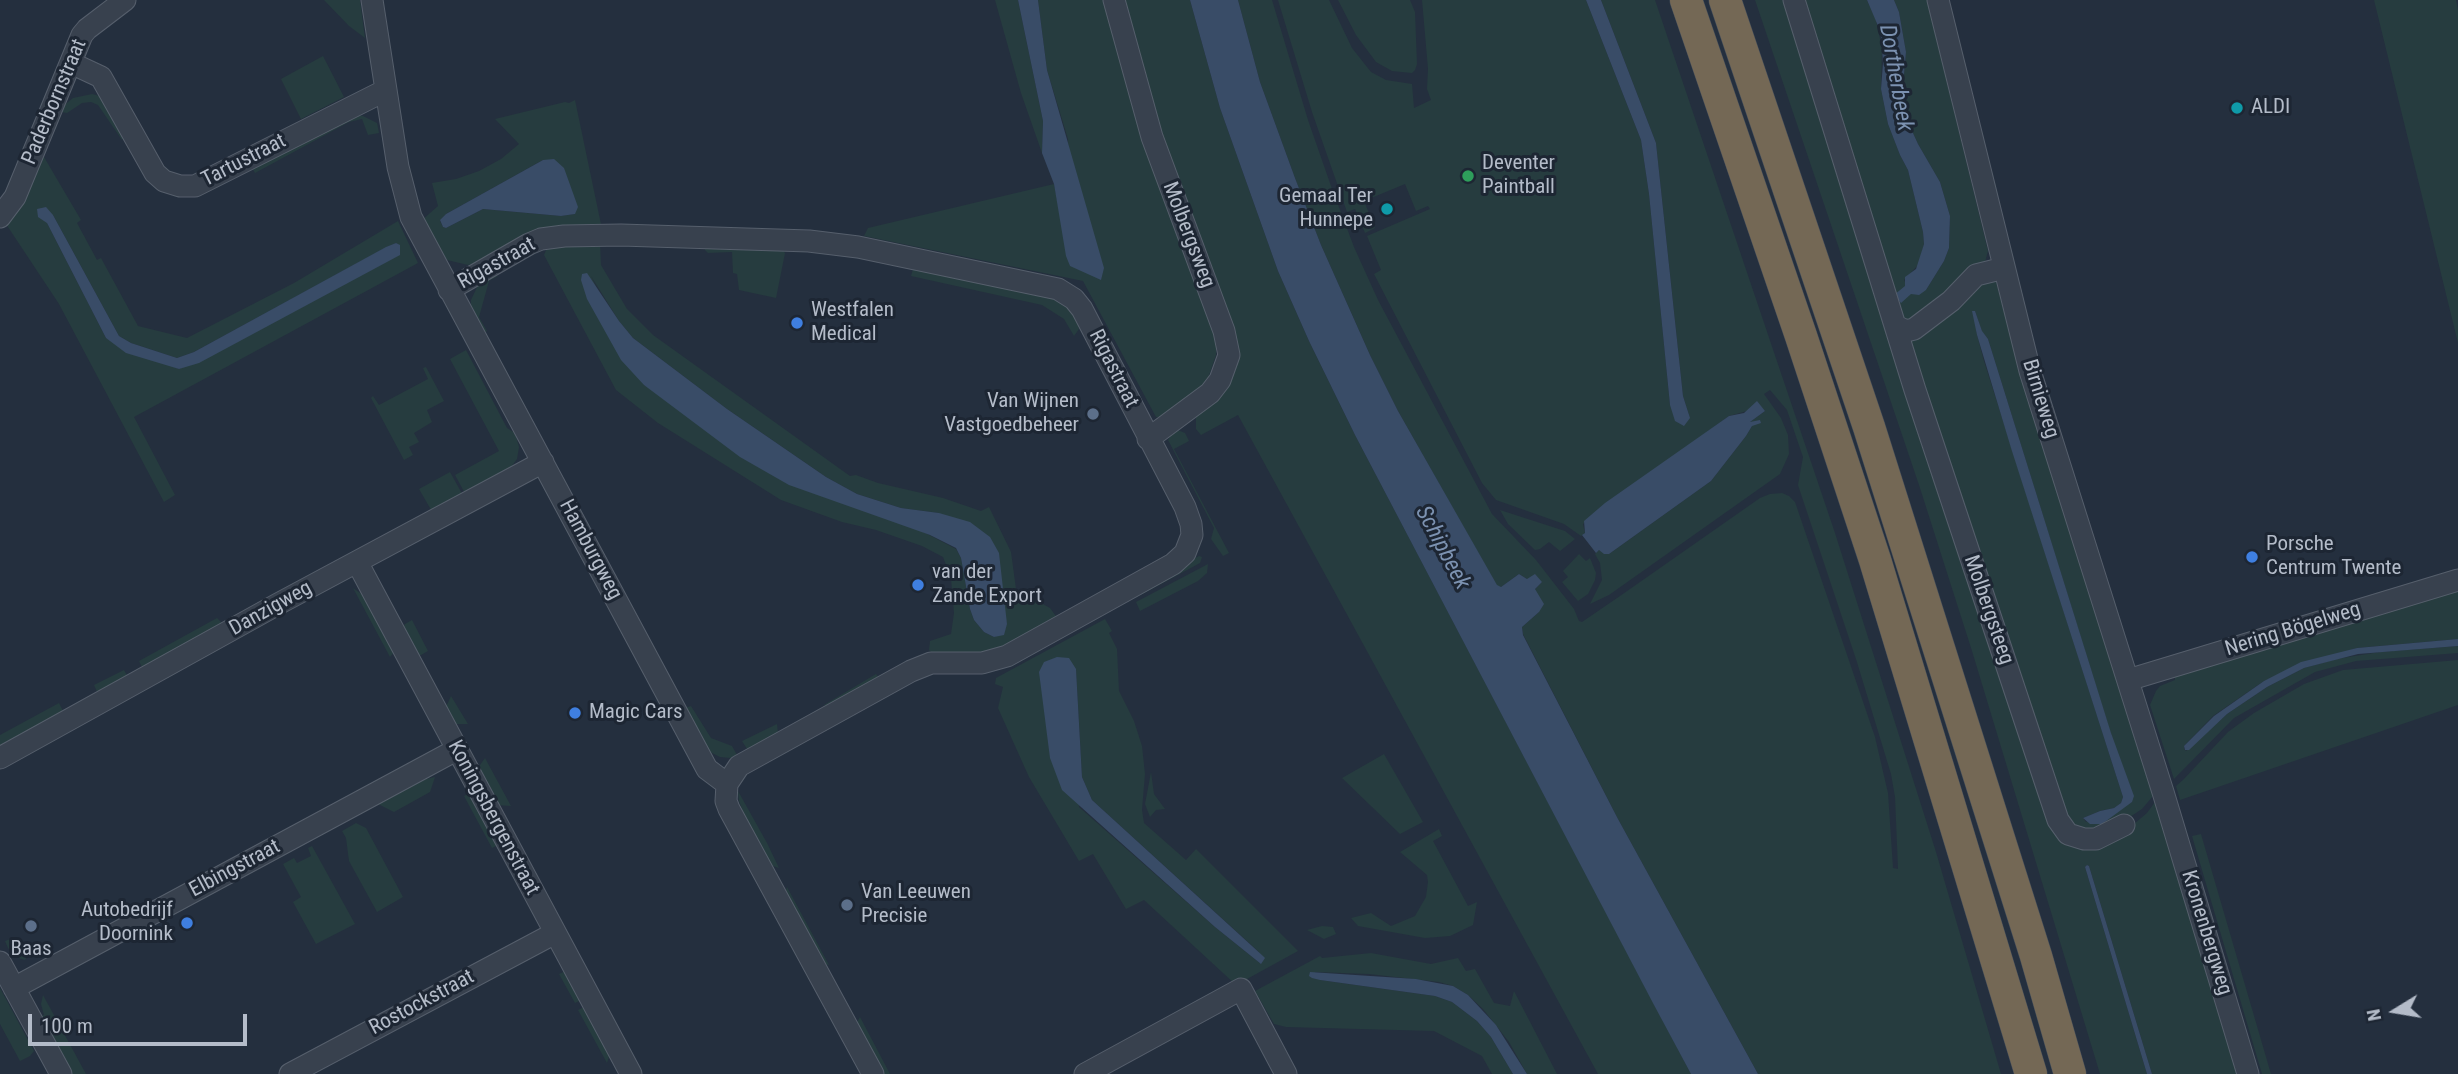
<!DOCTYPE html>
<meta charset="utf-8">
<style>
body{margin:0}
#map{position:relative;width:2458px;height:1074px;overflow:hidden;background:#242f3e;font-family:"Roboto Condensed",sans-serif}
canvas{display:block}
.north{position:absolute;left:2360px;top:976px;width:70px;height:70px;-webkit-text-stroke:5px #1d2633;paint-order:stroke;rotate:259deg;font-size:19px;font-weight:700;line-height:28px;text-align:center;color:#b4bcc9}
.north::after{content:'';display:block;margin:auto;width:24px;height:32px;background:#b4bcc9;clip-path:polygon(50% 0,100% 100%,50% 72%,0 100%)}
.scale{position:absolute;left:28px;top:1014px;width:219px;height:32px;box-sizing:border-box;border:4px solid #b4bcc9;border-top:0;padding-left:9px;font-size:21px;line-height:24px;white-space:nowrap;color:#b4bcc9;-webkit-text-stroke:5px #1d2633;paint-order:stroke}
</style>
<div id="map">
<canvas width="2458" height="1074"></canvas>
<div class="north">N</div>
<div class="scale">100 m</div>
</div>
<script>
const ctx = document.querySelector('canvas').getContext('2d');
ctx.lineJoin = 'round';
function paint(path, color) { ctx.fillStyle = color; ctx.fill(path, 'evenodd'); }
const shape = rows => new Path2D(rows.map(r => 'M' + r).join(''));
function strokePath(path, color, width, dash) { ctx.strokeStyle = color; ctx.lineWidth = width; ctx.lineCap = dash ? 'butt' : 'round'; ctx.setLineDash(dash || []); ctx.stroke(path); }
function drawText(font, color, halo, rows, align = 'center') {
  ctx.font = font + ' "Roboto Condensed",sans-serif'; ctx.lineWidth = 6; ctx.setLineDash([]); ctx.textBaseline = 'middle'; ctx.strokeStyle = halo; ctx.fillStyle = color; for (const [text, x, y, turn = 0] of rows) {
    ctx.save(); ctx.translate(x, y); ctx.rotate((+turn || 0) * Math.PI / 180); ctx.textAlign = isNaN(turn) ? turn : align; if (halo) ctx.strokeText(text, 0, 0); ctx.fillText(text, 0, 0); ctx.restore();
  }
}
const green = shape([
 [324,0,360,0,365,38,349,26],
 [995,0,1018,0,1043,121,1042,153,1021,93],
 [1038,0,1106,0,1217,338,1216,355,1206,384,1167,418,1156,417,1083,281,864,236,868,228,1054,184,1070,266,1068,139,1047,70],
 [1119,0,1190,0,1220,108,1278,271,1309,341,1355,435,1691,1074,1598,1074,1238,415,1201,435,1196,429,1196,413,1225,385,1204,266],
 [1238,0,1272,0,1308,120,1331,186,1354,247,1378,300,1492,514,1536,560,1574,609,1579,621,1582,622,1620,596,1760,498,1770,494,1782,493,1789,496,1795,502,1875,737,1888,793,1893,868,1898,869,1895,797,1891,774,1856,659,1798,485,1803,457,1787,410,1770,390,1764,394,1781,418,1788,435,1789,454,1780,474,1609,595,1590,604,1602,580,1600,563,1595,554,1599,550,1609,554,1711,481,1746,436,1752,426,1750,422,1765,411,1761,407,1729,416,1583,524,1585,533,1581,536,1564,524,1496,500,1482,483,1374,274,1381,270,1367,236,1430,209,1428,206,1416,211,1405,184,1364,201,1375,228,1365,233,1355,209,1347,212,1312,112,1278,0,1329,0,1352,48,1371,72,1386,80,1412,84,1414,108,1431,100,1427,89,1428,69,1422,0,1586,0,1641,140,1649,194,1670,405,1689,415,1683,396,1656,143,1601,0,1655,0,1835,533,1936,852,2001,1074,1758,1074,1618,819,1523,634,1522,627,1539,612,1535,589,1542,582,1527,579,1519,574,1501,587,1497,586,1398,411,1370,355,1321,245,1295,178,1260,82],
 [1338,0,1410,0,1415,12,1417,64,1415,70,1412,73,1392,71,1376,62,1356,35],
 [1755,0,1787,0,2064,837,2134,824,2147,813,2155,802,2237,1074,2152,1074,2089,866,2087,865,2085,867,2147,1074,2100,1074,1972,651,1919,485],
 [1800,0,1867,0,1876,20,1882,48,1881,89,1888,124,1900,155,1908,170,1923,232,1924,244,1919,264,1904,280,1911,294,1926,290,1944,261,1949,248,1950,216,1940,182,1918,144,1908,122,1903,86,1906,52,1899,12,1894,0,1927,0,1988,251,1985,262,1921,319,1902,322],
 [2374,0,2456,0,2458,10,2458,343],
 [323,56,344,97,301,119,281,79],
 [92,94,100,96,126,133,122,140,98,105,91,102,82,103,67,113,62,112,62,107,73,98],
 [575,100,602,229,468,265,447,260,421,221,438,206,432,183,456,179,479,171,501,159,519,144,495,119,565,102,569,103],
 [543,160,575,214,561,216,483,209,446,228,443,227,440,221,446,214],
 [350,114,363,116,377,123,379,133,368,135,362,119,349,122,255,173,251,166],
 [44,157,81,220,77,223,97,260,101,258,138,326,187,338,294,283,398,221,418,263,134,417,175,495,164,502,59,304,6,224,18,210,39,158],
 [53,215,119,336,131,343,177,358,194,352,387,247,396,243,400,246,179,369,106,338,47,223],
 [600,243,601,265,627,309,653,335,850,476,856,475,878,483,943,498,981,511,989,507,1011,552,1016,589,1050,608,1058,619,1014,643,988,653,935,656,929,650,930,641,951,634,954,613,951,578,943,557,922,546,876,530,842,522,781,500,658,423,616,390,544,255,547,248],
 [591,276,619,321,633,338,727,409,826,477,857,494,901,508,939,513,1007,623,1004,632,994,637,984,632,974,620,970,609,961,558,956,549,644,385],
 [705,246,782,249,785,253,776,298,739,290,737,274,733,273,732,252,708,253,705,250],
 [913,269,1056,296,1066,302,1077,318,1079,329,1074,336,1064,319,1042,305,911,276],
 [492,275,498,276,489,281,479,317,487,331,484,333,471,314,471,300,479,283],
 [1990,279,1996,281,2017,362,2153,796,2142,809,2110,830,2069,830,1908,336],
 [1975,311,1982,332,1988,339,2132,802,2086,822,2083,818,2100,811,2114,808,2121,803,2123,797,1984,361,1977,335],
 [466,350,507,428,515,433,519,447,517,459,508,471,467,497,455,475,499,451,450,359],
 [426,367,444,401,427,410,432,422,414,433,419,442,409,447,413,455,404,460,371,398,373,396,379,405,428,379,423,368],
 [1175,429,1185,433,1189,441,1174,449,1229,553,1223,556,1211,539,1214,528,1168,440],
 [450,472,465,499,434,515,419,489],
 [1500,510,1565,531,1575,539,1560,551,1549,542,1540,549,1535,550,1508,524],
 [1579,554,1586,561,1590,558,1596,573,1595,580,1588,594,1578,601,1562,582,1568,577,1563,571],
 [1199,556,1202,557,1200,563,1135,598,1137,592],
 [1208,564,1207,573,1198,581,1140,611,1136,602],
 [353,588,367,598,396,650,390,657],
 [2458,589,2458,639,2357,648,2264,681,2213,716,2184,746,2184,749,2186,751,2227,714,2267,687,2304,668,2336,659,2380,652,2458,646,2458,653,2356,661,2315,672,2234,718,2174,779,2150,705,2156,691,2160,686,2175,680,2175,676],
 [217,618,221,622,219,631,144,671,139,661],
 [1105,619,1112,631,1109,633,1117,649,1119,691,1134,721,1142,746,1145,774,1142,810,1144,823,1186,860,1196,849,1298,951,1236,985,1144,900,1126,909,1093,854,1079,861,1029,777,998,708,1003,687,995,684,996,678],
 [1076,669,1082,777,1092,800,1259,952,1261,964,1215,927,1079,807],
 [412,620,428,651,421,655,416,655,402,630,405,624],
 [2458,660,2458,705,2180,800,2176,786,2183,780,2228,732,2254,713,2304,684,2343,670],
 [124,670,129,679,99,696,94,685],
 [876,674,879,678,826,706,824,705],
 [451,696,468,724,454,724,445,709],
 [59,703,63,711,60,717,0,749,0,735],
 [691,706,711,738,732,746,737,755,731,758,720,757,710,752,685,708],
 [777,724,778,734,751,750,747,749,742,741],
 [1384,754,1423,822,1400,834,1342,778],
 [485,758,511,806,497,805,478,772,480,765],
 [1151,772,1154,794,1165,809,1156,810,1150,817,1145,804],
 [435,777,430,792,394,812,378,804,426,779],
 [738,791,767,843,779,868,767,864,741,816,744,814,739,801],
 [472,792,500,844,492,848,464,796],
 [356,823,366,828,403,897,377,912,349,861,346,838,342,831],
 [1439,829,1442,836,1433,841,1468,906,1477,902,1473,925,1450,936,1425,938,1358,926,1351,918,1371,913,1391,926,1415,916,1426,897,1428,882,1427,875,1400,852],
 [2201,834,2271,1074,2262,1074,2192,836],
 [312,846,355,924,316,944,293,902,301,897,283,864,294,858,297,863,311,856,308,848],
 [787,887,829,965,819,962,817,949,806,929,802,930,784,897],
 [1322,926,1333,927,1336,934,1324,939,1307,930],
 [13,938,22,951,29,953,25,960,18,958,8,948,5,941],
 [1371,953,1431,964,1458,958,1466,971,1475,969,1494,1003,1510,1006,1514,991,1557,1074,1527,1074,1509,1042,1483,1009,1468,995,1453,986,1439,982,1369,974,1315,972,1320,980,1435,996,1452,1002,1477,1021,1491,1037,1513,1074,1492,1074,1482,1056,1434,1031,1286,1027,1274,1024,1255,991,1320,956,1322,958],
 [568,970,583,999,575,1003,559,974],
 [0,988,34,1051,30,1056,20,1061,0,1024],
 [43,995,86,1074,71,1074,40,1016,44,1015,41,1004],
 [588,1005,611,1050,607,1063,578,1010],
 [860,1017,890,1074,880,1074,854,1027]
]);
const water = shape([
 [1018,0,1038,0,1047,70,1104,268,1101,280,1070,266,1066,256,1054,184,1042,153,1043,121],
 [1190,0,1238,0,1260,82,1295,178,1321,245,1370,355,1398,411,1497,585,1501,587,1519,574,1527,579,1535,574,1542,582,1535,589,1544,604,1539,612,1522,627,1523,635,1618,819,1758,1074,1691,1074,1654,1005,1355,435,1309,341,1278,271,1220,108],
 [1586,0,1601,0,1656,143,1683,396,1690,418,1684,426,1675,421,1670,405,1649,194,1641,140],
 [1867,0,1894,0,1899,12,1906,52,1903,86,1908,122,1918,144,1940,182,1950,216,1949,248,1944,261,1926,290,1919,295,1911,294,1901,303,1894,295,1905,286,1905,277,1916,269,1924,244,1923,232,1908,170,1900,155,1888,124,1881,89,1883,63,1881,33],
 [554,159,564,168,578,207,575,214,561,216,483,209,446,228,443,227,440,220,446,214,543,160],
 [46,207,53,215,119,336,131,343,177,358,194,352,386,247,396,243,400,245,400,255,199,363,179,369,126,353,106,338,47,223,38,217,37,209],
 [587,273,619,321,633,338,727,409,826,477,857,494,901,508,939,513,970,522,990,537,999,553,1007,624,1004,635,994,637,984,632,974,620,970,609,961,558,956,548,930,535,789,485,740,457,644,385,621,360,587,299,581,280,582,274],
 [1972,311,1975,311,1982,331,1988,339,2111,733,2134,796,2132,802,2102,824,2090,824,2083,818,2100,811,2114,808,2121,803,2123,797,2011,448,1977,335],
 [1757,401,1765,411,1750,422,1760,420,1761,423,1752,426,1746,436,1711,481,1609,554,1604,554,1599,550,1596,553,1582,535,1585,533,1584,521,1605,503,1729,416,1744,413],
 [2458,639,2458,646,2358,654,2304,668,2267,687,2227,714,2189,750,2185,750,2184,746,2214,716,2264,681,2301,662,2357,648],
 [1057,657,1069,658,1076,669,1082,777,1092,800,1263,956,1265,958,1261,964,1215,927,1062,790,1050,758,1039,672,1044,662],
 [2087,865,2089,866,2152,1074,2147,1074,2085,867],
 [1310,972,1416,979,1453,986,1468,995,1496,1025,1527,1074,1513,1074,1491,1037,1477,1021,1452,1002,1435,996,1320,980,1312,978,1309,976]
]);
const minor = shape([
 [372,0,398,167,411,217,707,769,727,784],
 [1114,0,1152,137,1224,331,1229,355,1220,380,1210,393,1148,439],
 [1794,0,1915,390,2058,820,2068,834,2084,839,2096,839,2124,825],
 [1938,0,2030,371,2163,792,2248,1074],
 [71,63,101,77,155,173,164,181,180,186,195,186,386,90],
 [0,217,15,197,82,35,87,29,125,0],
 [449,290,529,244,541,239,564,236,621,235,809,241,858,247,1058,289,1074,299,1082,309,1185,507,1191,524,1192,535,1185,553,1173,564,1007,656,982,663,931,663,911,671,739,766,727,784,726,801,729,809,873,1074],
 [1896,326,1906,331,1914,329,1951,301,1976,275,2004,268],
 [357,562,631,1074],
 [2128,680,2458,580],
 [0,758,278,604,543,462],
 [0,962,61,1074],
 [14,988,456,750],
 [290,1074,555,933],
 [1085,1074,1241,989,1286,1074]
]);
const highway = shape([
 [1686,0,1801,336,1875,560,2031,1074],
 [1725,0,1869,427,2036,956,2070,1074]
]);
const markers = [
 [2237,108,7,"#0f9aa8"],
 [1468,176,7,"#2e9e5b"],
 [1387,209,7,"#0f9aa8"],
 [797,323,7,"#3f7fe0"],
 [1093,414,7,"#5c6f8a"],
 [2252,557,7,"#3f7fe0"],
 [918,585,7,"#3f7fe0"],
 [575,713,7,"#3f7fe0"],
 [847,905,7,"#5c6f8a"],
 [187,923,7,"#3f7fe0"],
 [31,926,7,"#5c6f8a"]
];
const streetNames = [
 ["Paderbornstraat",55,102,-67],
 ["Tartustraat",244,161,-27],
 ["Molbergsweg",1188,235,69],
 ["Rigastraat",497,264,-29],
 ["Rigastraat",1113,369,63],
 ["Birnieweg",2040,399,73],
 ["Hamburgweg",590,550,62],
 ["Danzigweg",271,609,-29],
 ["Molbergsteeg",1988,610,71],
 ["Nering Bögelweg",2293,630,-17],
 ["Koningsbergenstraat",493,818,62],
 ["Elbingstraat",235,869,-28],
 ["Kronenbergweg",2206,933,73],
 ["Rostockstraat",422,1003,-28]
];
const poiNames = [
 ["ALDI",2251,108],
 ["Deventer",1482,164],
 ["Paintball",1482,188],
 ["Gemaal Ter",1373,197,"right"],
 ["Hunnepe",1373,221,"right"],
 ["Westfalen",811,311],
 ["Medical",811,335],
 ["Van Wijnen",1079,402,"right"],
 ["Vastgoedbeheer",1079,426,"right"],
 ["Porsche",2266,545],
 ["Centrum Twente",2266,569],
 ["van der",932,573],
 ["Zande Export",932,597],
 ["Magic Cars",589,713],
 ["Van Leeuwen",861,893],
 ["Precisie",861,917],
 ["Autobedrijf",173,911,"right"],
 ["Doornink",173,935,"right"],
 ["Baas",31,950,"center"]
];
const waterNames = [
 ["Dortherbeek",1895,78,80],
 ["Schipbeek",1442,548,62]
];
paint(green, '#263c3f');
paint(water, '#394c67');
strokePath(minor, '#565f6c', 23);
strokePath(highway, '#434c59', 33);
strokePath(minor, '#38414e', 21);
strokePath(highway, '#746855', 32);
for (const [x, y, r, color] of markers) { const dot = new Path2D(); dot.arc(x, y, r, 0, 2 * Math.PI); ctx.fillStyle = color; ctx.fill(dot); strokePath(dot, '#1d2633', 2.5); }
drawText('21px', '#b4bcc9', '#1d2633', streetNames);
drawText('21px', '#b4bcc9', '#1d2633', poiNames, 'left');
drawText('italic 23px', '#7c92b1', '#1d2633', waterNames);
</script>
